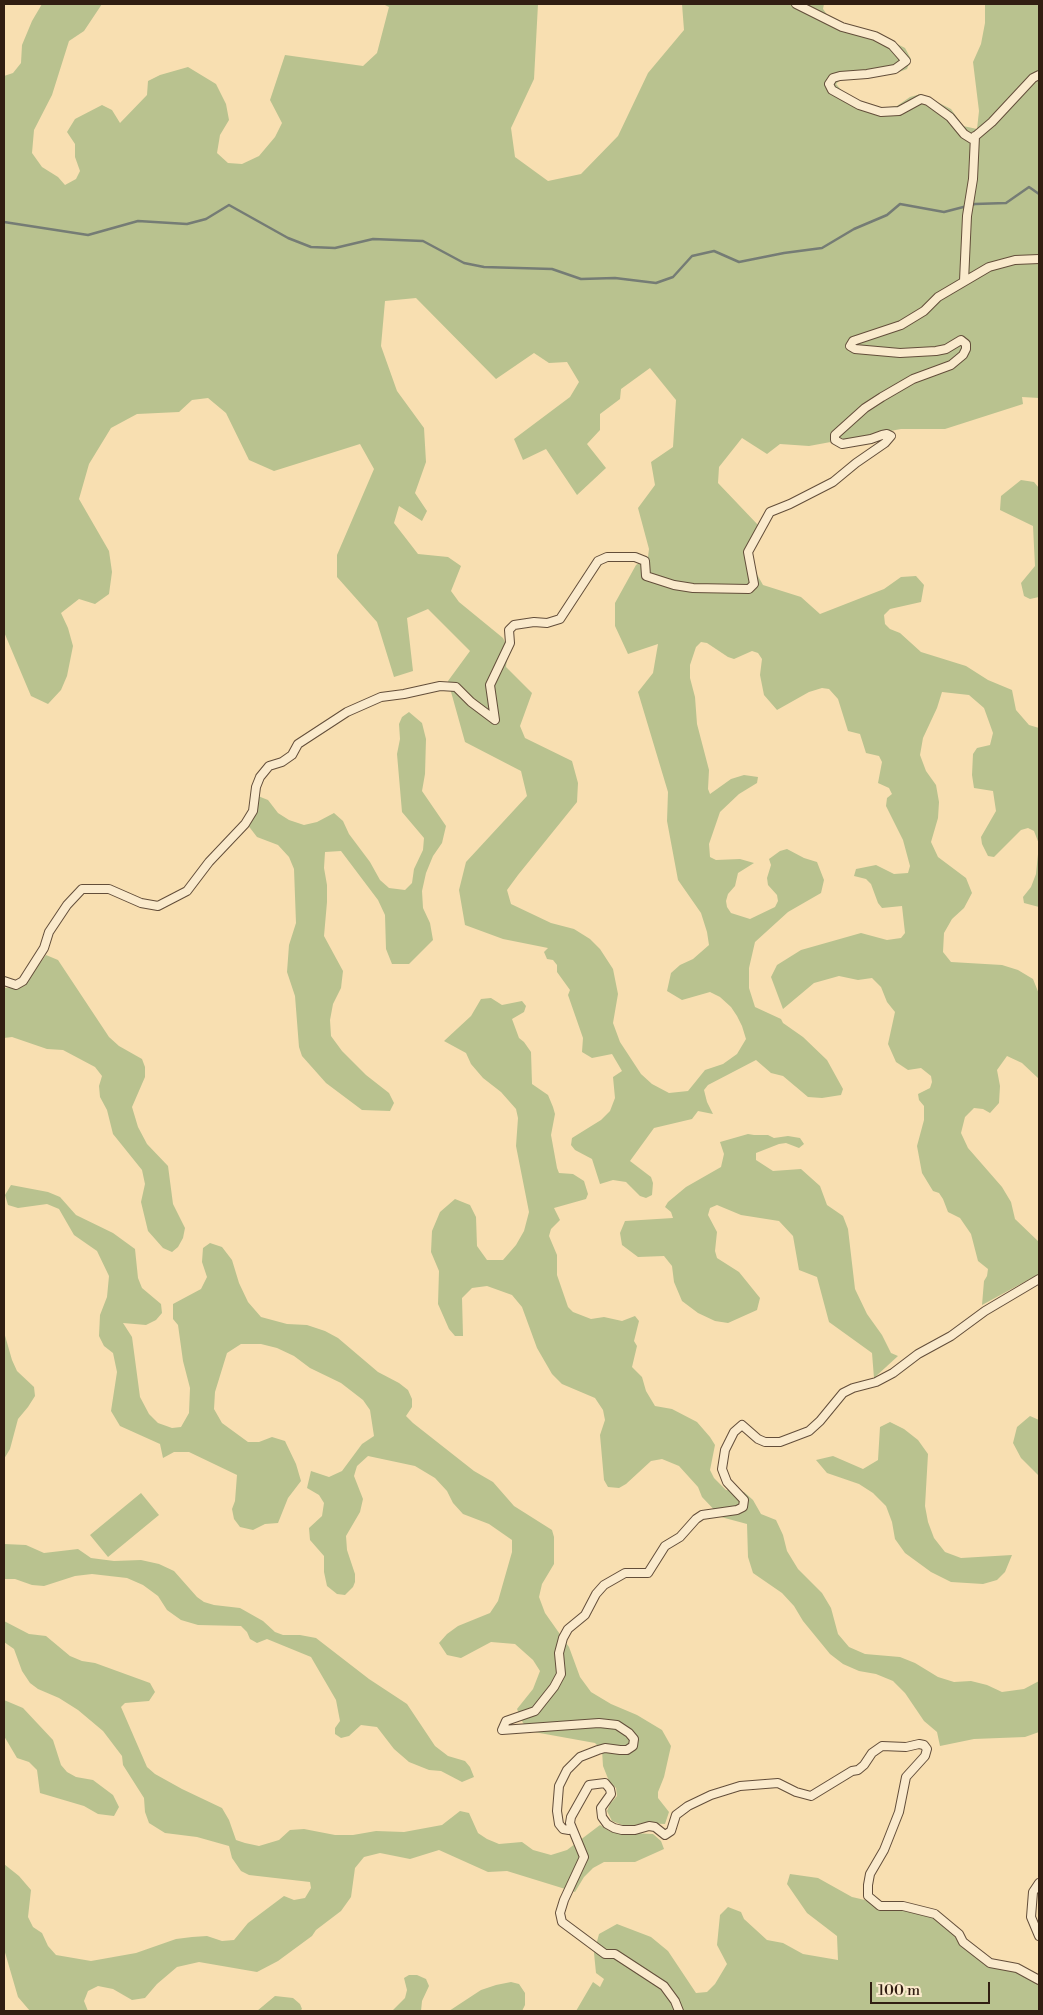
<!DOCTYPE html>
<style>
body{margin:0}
#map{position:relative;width:1043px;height:2015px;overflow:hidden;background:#f8dfb1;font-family:"Libre Bodoni",serif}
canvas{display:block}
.frame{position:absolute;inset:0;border:5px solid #311e12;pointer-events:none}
.scale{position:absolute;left:870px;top:1982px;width:120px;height:22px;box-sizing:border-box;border:2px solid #311e12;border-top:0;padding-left:6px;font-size:15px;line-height:18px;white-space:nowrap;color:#311e12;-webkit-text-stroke:4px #faeacc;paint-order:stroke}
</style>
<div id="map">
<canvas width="1043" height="2015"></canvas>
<div class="frame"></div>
<div class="scale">100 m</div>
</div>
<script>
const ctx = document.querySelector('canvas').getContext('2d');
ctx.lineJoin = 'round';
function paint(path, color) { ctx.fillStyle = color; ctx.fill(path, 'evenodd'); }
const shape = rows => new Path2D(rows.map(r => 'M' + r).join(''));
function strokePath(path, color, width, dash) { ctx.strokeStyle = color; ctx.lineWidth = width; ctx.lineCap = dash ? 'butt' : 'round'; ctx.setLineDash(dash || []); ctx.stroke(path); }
const green = shape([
 [42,4,102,4,84,31,69,41,52,95,34,130,32,153,42,167,58,177,65,185,76,179,80,171,75,157,75,144,67,132,75,119,102,105,112,110,120,123,147,95,148,81,160,75,188,67,216,84,226,104,229,120,220,135,217,153,228,163,242,164,259,156,275,137,282,123,270,100,285,55,363,66,377,53,389,7,383,4,538,4,534,79,511,128,515,157,548,181,581,174,618,136,648,73,684,30,682,4,824,4,823,9,831,20,843,26,870,30,905,48,911,59,907,69,899,72,842,78,836,84,843,92,867,104,882,108,897,106,910,97,921,94,951,109,963,126,977,129,979,111,973,62,981,44,985,23,985,4,1039,4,1039,398,1022,397,1023,404,945,429,901,429,809,446,780,444,767,454,742,438,719,467,718,483,758,525,745,553,763,585,801,597,820,614,884,589,901,577,916,576,924,585,921,602,890,609,884,615,885,624,890,629,900,633,921,652,966,666,988,680,1012,690,1016,710,1029,725,1039,728,1039,907,1024,903,1023,897,1031,887,1036,874,1039,844,1034,831,1028,828,1021,830,994,857,988,856,982,844,981,837,996,811,993,791,974,788,972,775,973,754,977,748,990,745,993,733,984,708,969,695,942,692,937,708,923,738,920,755,926,771,936,785,939,802,938,818,931,842,938,857,966,878,972,893,964,908,952,919,944,933,943,952,951,962,1002,965,1018,970,1033,979,1039,994,1039,1079,1022,1063,1007,1056,997,1070,1000,1086,999,1103,990,1113,983,1109,974,1108,965,1117,961,1133,968,1148,1002,1187,1011,1202,1015,1219,1039,1242,1039,1274,982,1305,984,1281,987,1276,988,1269,978,1261,971,1234,960,1218,948,1212,943,1199,939,1193,933,1191,922,1173,917,1146,924,1120,924,1106,919,1100,918,1094,930,1088,932,1082,931,1076,921,1068,908,1070,896,1062,888,1044,895,1012,887,1002,881,987,872,978,858,980,839,976,814,983,783,1009,771,977,777,965,801,950,861,933,887,940,901,938,905,933,902,906,882,908,878,903,871,884,866,879,854,876,856,869,876,865,894,874,908,873,910,866,903,840,886,806,887,798,892,794,889,788,878,783,882,762,879,756,866,753,860,734,848,731,838,699,829,689,822,688,809,692,777,710,764,695,760,675,762,659,758,653,752,651,734,659,728,657,707,643,701,642,696,647,690,665,690,678,695,697,697,724,709,770,708,789,710,794,731,779,744,775,758,777,757,783,739,794,720,812,709,844,710,857,716,860,740,859,754,863,738,873,735,886,728,894,726,901,727,907,731,913,750,919,775,907,778,901,777,895,768,885,767,878,771,865,769,859,780,851,787,849,804,858,817,862,824,880,821,893,788,912,755,942,749,968,749,988,755,1007,781,1019,783,1023,803,1037,827,1060,843,1089,841,1095,822,1098,808,1097,783,1076,771,1073,756,1060,708,1085,704,1090,707,1102,713,1114,698,1111,692,1119,654,1128,630,1161,651,1177,653,1183,652,1195,646,1198,640,1196,626,1182,613,1180,600,1184,592,1159,575,1150,571,1145,572,1138,601,1120,610,1111,615,1098,613,1077,622,1071,612,1054,592,1058,582,1052,583,1038,568,995,570,990,557,972,557,965,553,960,547,959,544,952,548,948,503,939,465,925,459,890,466,862,527,796,521,771,465,742,448,681,470,651,428,609,407,618,413,671,394,677,377,622,337,577,337,555,374,469,360,444,274,471,249,460,226,413,208,398,192,400,179,412,137,414,111,428,89,464,79,499,109,551,112,572,109,594,95,604,79,599,61,613,68,628,73,646,67,676,61,690,48,704,31,696,4,632,4,76,13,73,21,63,22,45,32,21],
 [416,298,496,379,534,353,549,363,567,362,579,382,570,397,514,439,523,460,546,449,577,495,606,468,587,444,600,430,600,414,620,399,621,389,650,368,676,400,673,447,651,462,655,485,638,508,649,549,648,557,636,565,615,603,615,626,628,654,658,644,653,673,638,692,668,792,667,821,678,880,701,913,707,932,709,945,693,959,680,965,671,973,667,991,682,1000,710,992,720,997,731,1007,737,1016,742,1026,746,1039,737,1054,723,1064,705,1070,688,1091,669,1093,652,1084,641,1074,620,1042,613,1023,618,994,613,969,600,949,590,939,574,929,551,923,511,904,507,890,518,875,577,802,578,783,572,761,525,738,520,726,532,693,506,667,508,648,503,638,459,602,451,591,461,566,448,557,418,554,394,523,399,506,422,521,427,511,415,493,426,462,424,428,397,391,381,346,385,301],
 [1021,480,1034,482,1039,488,1039,597,1030,599,1024,596,1021,583,1035,566,1033,526,1000,510,1001,496],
 [409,712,422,723,426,739,425,774,422,791,446,826,442,843,433,856,426,873,422,891,423,908,430,923,433,940,409,964,392,964,386,949,385,915,378,900,341,851,325,852,324,868,327,885,327,902,324,936,343,971,341,988,333,1004,330,1020,331,1036,342,1051,366,1075,389,1093,394,1103,390,1111,362,1110,326,1083,302,1056,299,1047,295,996,287,972,289,945,296,923,294,869,289,857,278,845,257,837,247,824,258,796,268,800,278,813,289,820,304,825,317,822,334,813,343,821,349,834,370,862,380,880,389,888,405,890,412,883,414,869,423,850,424,838,402,812,397,754,400,739,399,724,402,717],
 [46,955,58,960,109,1037,119,1046,142,1059,145,1067,145,1077,132,1107,138,1127,147,1144,168,1166,173,1204,185,1228,183,1238,178,1247,172,1252,163,1248,148,1231,141,1202,145,1184,142,1170,113,1134,107,1110,100,1097,99,1086,102,1076,95,1067,63,1050,47,1049,12,1037,4,1038,4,988,17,987,28,980],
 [491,998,502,1005,522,1001,526,1006,524,1012,512,1019,519,1038,524,1042,531,1052,532,1084,548,1095,553,1107,555,1114,551,1135,557,1168,559,1173,573,1174,584,1181,588,1194,586,1199,554,1208,560,1220,551,1229,549,1236,557,1255,557,1275,568,1307,573,1312,591,1319,604,1317,622,1321,635,1316,639,1321,634,1341,637,1346,632,1367,642,1377,646,1391,655,1406,672,1409,697,1422,710,1437,715,1445,710,1470,714,1478,726,1490,744,1492,753,1500,761,1514,776,1520,783,1535,787,1551,798,1569,822,1593,831,1608,838,1634,849,1647,865,1654,900,1657,915,1663,938,1677,954,1682,971,1681,987,1685,1002,1692,1024,1689,1039,1681,1039,1732,1025,1737,974,1739,940,1746,937,1732,924,1721,905,1693,893,1681,876,1674,859,1671,843,1664,830,1654,803,1621,794,1606,782,1593,753,1573,748,1557,747,1524,721,1517,702,1497,698,1487,679,1466,662,1459,651,1461,626,1484,619,1488,608,1487,604,1480,600,1435,605,1420,603,1410,595,1398,562,1384,552,1374,537,1348,522,1307,512,1295,487,1286,472,1288,462,1298,463,1336,455,1336,449,1329,438,1304,439,1271,431,1252,432,1231,440,1212,455,1199,470,1205,476,1217,477,1246,487,1260,503,1260,516,1245,524,1231,529,1212,516,1146,518,1118,516,1109,501,1092,483,1078,471,1064,466,1053,444,1041,471,1016,481,999],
 [748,1134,754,1135,768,1135,774,1138,788,1136,800,1138,804,1144,799,1148,786,1143,779,1144,756,1153,756,1160,773,1171,801,1169,820,1186,827,1205,843,1216,848,1229,855,1289,867,1314,882,1335,891,1353,898,1356,874,1378,872,1353,829,1322,817,1277,799,1270,793,1236,779,1221,741,1215,717,1205,710,1208,708,1215,717,1232,715,1251,717,1258,739,1272,760,1298,757,1310,728,1323,715,1321,698,1313,682,1301,674,1282,672,1266,664,1256,638,1257,622,1245,620,1233,625,1221,673,1218,671,1212,665,1207,668,1202,686,1187,721,1167,724,1154,720,1142],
 [11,1185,48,1192,60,1197,76,1215,113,1233,135,1249,138,1278,142,1288,161,1304,162,1313,156,1320,146,1325,123,1323,132,1337,140,1397,149,1414,158,1423,172,1428,181,1427,189,1413,190,1388,183,1361,178,1325,173,1319,173,1304,201,1289,207,1277,202,1262,203,1248,210,1243,222,1247,232,1260,239,1283,248,1302,261,1317,287,1324,307,1325,325,1331,338,1338,378,1372,399,1383,408,1390,412,1399,412,1407,406,1416,413,1423,474,1471,493,1482,514,1506,552,1530,554,1537,554,1564,542,1584,539,1597,545,1613,569,1647,580,1677,591,1692,611,1704,637,1715,662,1730,671,1746,664,1777,658,1792,658,1798,669,1812,665,1824,643,1823,627,1827,612,1821,607,1811,610,1804,617,1796,616,1788,609,1781,603,1766,602,1750,595,1743,534,1732,523,1723,517,1709,533,1689,540,1671,533,1660,515,1644,491,1642,461,1658,447,1655,439,1643,447,1634,458,1626,490,1613,498,1601,512,1552,512,1540,489,1524,463,1514,453,1503,447,1491,435,1478,415,1466,368,1456,357,1466,354,1476,363,1499,360,1512,346,1536,347,1550,355,1574,355,1582,353,1587,345,1595,337,1594,327,1586,324,1572,324,1556,310,1540,309,1528,322,1516,324,1503,319,1495,307,1488,311,1471,329,1477,342,1471,362,1444,374,1436,370,1410,363,1400,341,1383,310,1368,294,1356,277,1348,261,1344,241,1344,227,1353,215,1392,214,1409,222,1423,248,1442,259,1442,272,1437,285,1441,296,1464,301,1481,288,1498,278,1523,265,1524,253,1530,240,1527,234,1519,232,1509,235,1501,237,1475,189,1452,174,1452,163,1458,160,1444,120,1426,111,1411,117,1372,113,1353,104,1346,99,1336,100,1315,107,1297,109,1276,97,1251,74,1235,59,1209,47,1204,18,1208,8,1205,5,1195],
 [4,1332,12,1360,17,1371,34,1387,35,1396,28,1407,18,1419,10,1449,4,1459],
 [1030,1416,1039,1420,1039,1476,1021,1458,1013,1443,1017,1427],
 [890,1422,904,1429,918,1440,928,1454,925,1506,928,1522,934,1538,945,1552,961,1558,1012,1555,1005,1572,997,1580,983,1584,951,1582,931,1572,905,1553,895,1539,892,1522,886,1506,873,1493,859,1484,827,1473,816,1460,833,1456,863,1469,878,1460,880,1427],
 [141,1493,159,1515,108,1557,90,1535],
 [4,1544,26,1545,44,1553,78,1549,91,1558,114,1561,141,1560,159,1564,174,1571,197,1597,204,1602,214,1605,240,1608,263,1621,275,1632,283,1635,300,1635,316,1638,369,1679,407,1704,435,1746,448,1756,465,1761,470,1767,474,1777,462,1782,441,1771,429,1770,409,1762,394,1749,377,1727,361,1725,349,1736,341,1738,335,1734,335,1728,340,1721,336,1700,311,1657,267,1639,257,1643,250,1639,247,1632,241,1626,198,1625,181,1620,167,1610,158,1596,143,1585,127,1578,92,1574,75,1576,44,1586,32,1585,15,1579,4,1579],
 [4,1621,29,1634,46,1636,70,1656,82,1661,95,1663,150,1683,155,1692,149,1701,125,1703,121,1707,147,1767,155,1774,182,1789,222,1808,229,1820,236,1840,245,1843,259,1846,279,1840,290,1830,304,1829,335,1835,353,1835,376,1831,404,1832,442,1825,460,1811,469,1813,478,1833,487,1839,499,1844,522,1842,533,1850,551,1855,567,1850,600,1825,611,1832,653,1834,661,1841,664,1849,635,1862,604,1862,593,1868,584,1877,575,1892,507,1871,488,1872,439,1850,410,1859,380,1853,364,1857,355,1868,351,1897,341,1911,316,1930,312,1936,278,1961,257,1972,199,1962,177,1967,157,1984,145,1998,132,2000,113,1989,98,1986,88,1991,84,2001,88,2011,30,2011,18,1997,4,1949,4,1864,19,1876,31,1890,28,1917,33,1927,42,1933,48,1946,56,1955,91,1961,136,1953,176,1939,192,1937,207,1936,222,1941,234,1940,248,1923,284,1896,294,1900,305,1898,311,1888,310,1882,249,1875,241,1871,232,1858,229,1846,197,1837,165,1833,149,1823,145,1812,144,1798,123,1765,122,1756,103,1731,78,1710,59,1698,38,1689,30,1683,22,1671,14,1649,4,1642],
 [4,1700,23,1708,53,1740,61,1765,67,1772,76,1777,93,1780,113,1795,119,1807,114,1816,98,1814,84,1806,40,1793,37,1770,29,1762,17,1758,4,1736],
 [790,1874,818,1878,852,1897,865,1900,886,1909,911,1909,927,1913,941,1920,969,1949,1039,1983,1039,2011,576,2011,593,1982,600,1987,604,1979,596,1973,594,1953,599,1934,617,1924,651,1937,668,1951,696,1993,707,1992,715,1984,727,1964,717,1945,720,1915,728,1907,741,1912,744,1919,767,1940,783,1943,803,1954,838,1960,837,1936,807,1913,787,1884],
 [409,1975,417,1975,426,1979,429,1986,422,2001,421,2011,392,2011,405,1998,407,1990,404,1978],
 [511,1982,519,1984,525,1993,525,2005,522,2011,449,2011,481,1990,496,1985],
 [275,1996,293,1998,300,2004,302,2009,300,2011,257,2011]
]);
const stream = shape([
 [4,222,88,235,138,221,187,224,206,219,229,205,288,238,311,247,335,248,373,239,423,241,464,263,484,267,552,269,581,279,615,278,656,283,673,277,692,256,714,251,739,262,784,253,822,248,854,229,887,215,900,204,944,212,975,204,1006,203,1029,187,1039,194]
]);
const minor = shape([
 [796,4,842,27,875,36,892,45,906,61,895,69,867,74,840,76,833,78,829,84,832,90,859,105,881,112,899,111,921,99,928,101,950,117,964,134,972,139,992,122,1033,78,1039,75],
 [964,281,967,216,973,179,975,136],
 [4,981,16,985,23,981,44,948,49,932,67,905,82,889,109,889,141,903,158,906,187,891,209,862,245,824,253,811,256,787,260,777,269,766,282,762,292,755,298,744,347,712,381,697,404,694,440,686,456,687,471,702,495,720,490,685,510,643,509,630,514,625,534,622,547,623,560,619,598,561,607,557,635,557,645,561,646,576,674,585,693,588,749,589,754,584,748,552,770,512,790,504,833,482,856,463,885,443,891,436,887,434,882,435,871,439,842,444,835,440,835,435,865,408,882,397,913,379,951,365,963,355,966,349,966,344,961,340,946,349,936,351,900,353,855,349,850,346,853,341,901,325,924,311,938,297,989,267,1015,260,1039,259],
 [571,1827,569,1830,563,1829,559,1824,557,1811,559,1786,567,1770,580,1757,598,1750,605,1748,620,1750,627,1750,633,1746,634,1739,629,1733,617,1725,599,1723,502,1730,506,1721,535,1711,554,1687,561,1674,559,1653,563,1638,568,1629,585,1615,596,1594,604,1585,625,1573,648,1573,665,1546,680,1537,696,1519,702,1515,737,1510,743,1507,744,1500,727,1482,722,1469,725,1450,734,1432,742,1425,758,1439,765,1442,780,1442,809,1431,820,1421,843,1393,853,1388,876,1382,893,1373,918,1354,951,1336,985,1311,1039,1279],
 [1039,1883,1033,1892,1031,1917,1039,1936],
 [679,2011,675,2001,664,1986,615,1954,605,1954,562,1922,560,1913,564,1900,584,1857,570,1823,571,1817,589,1785,605,1783,610,1789,611,1794,601,1808,602,1817,607,1824,614,1828,622,1830,635,1830,649,1826,655,1827,665,1835,671,1831,676,1815,688,1806,711,1795,740,1786,778,1783,796,1792,811,1796,852,1771,858,1770,864,1765,872,1753,882,1746,906,1747,919,1744,924,1745,927,1749,925,1756,906,1777,899,1812,884,1850,870,1874,868,1885,868,1896,880,1906,903,1906,935,1914,959,1934,963,1942,990,1963,1017,1968,1039,1980]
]);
paint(green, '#b9c28f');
strokePath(stream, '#757c75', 2.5);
strokePath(minor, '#634e3a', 10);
strokePath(minor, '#faeacc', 8);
</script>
